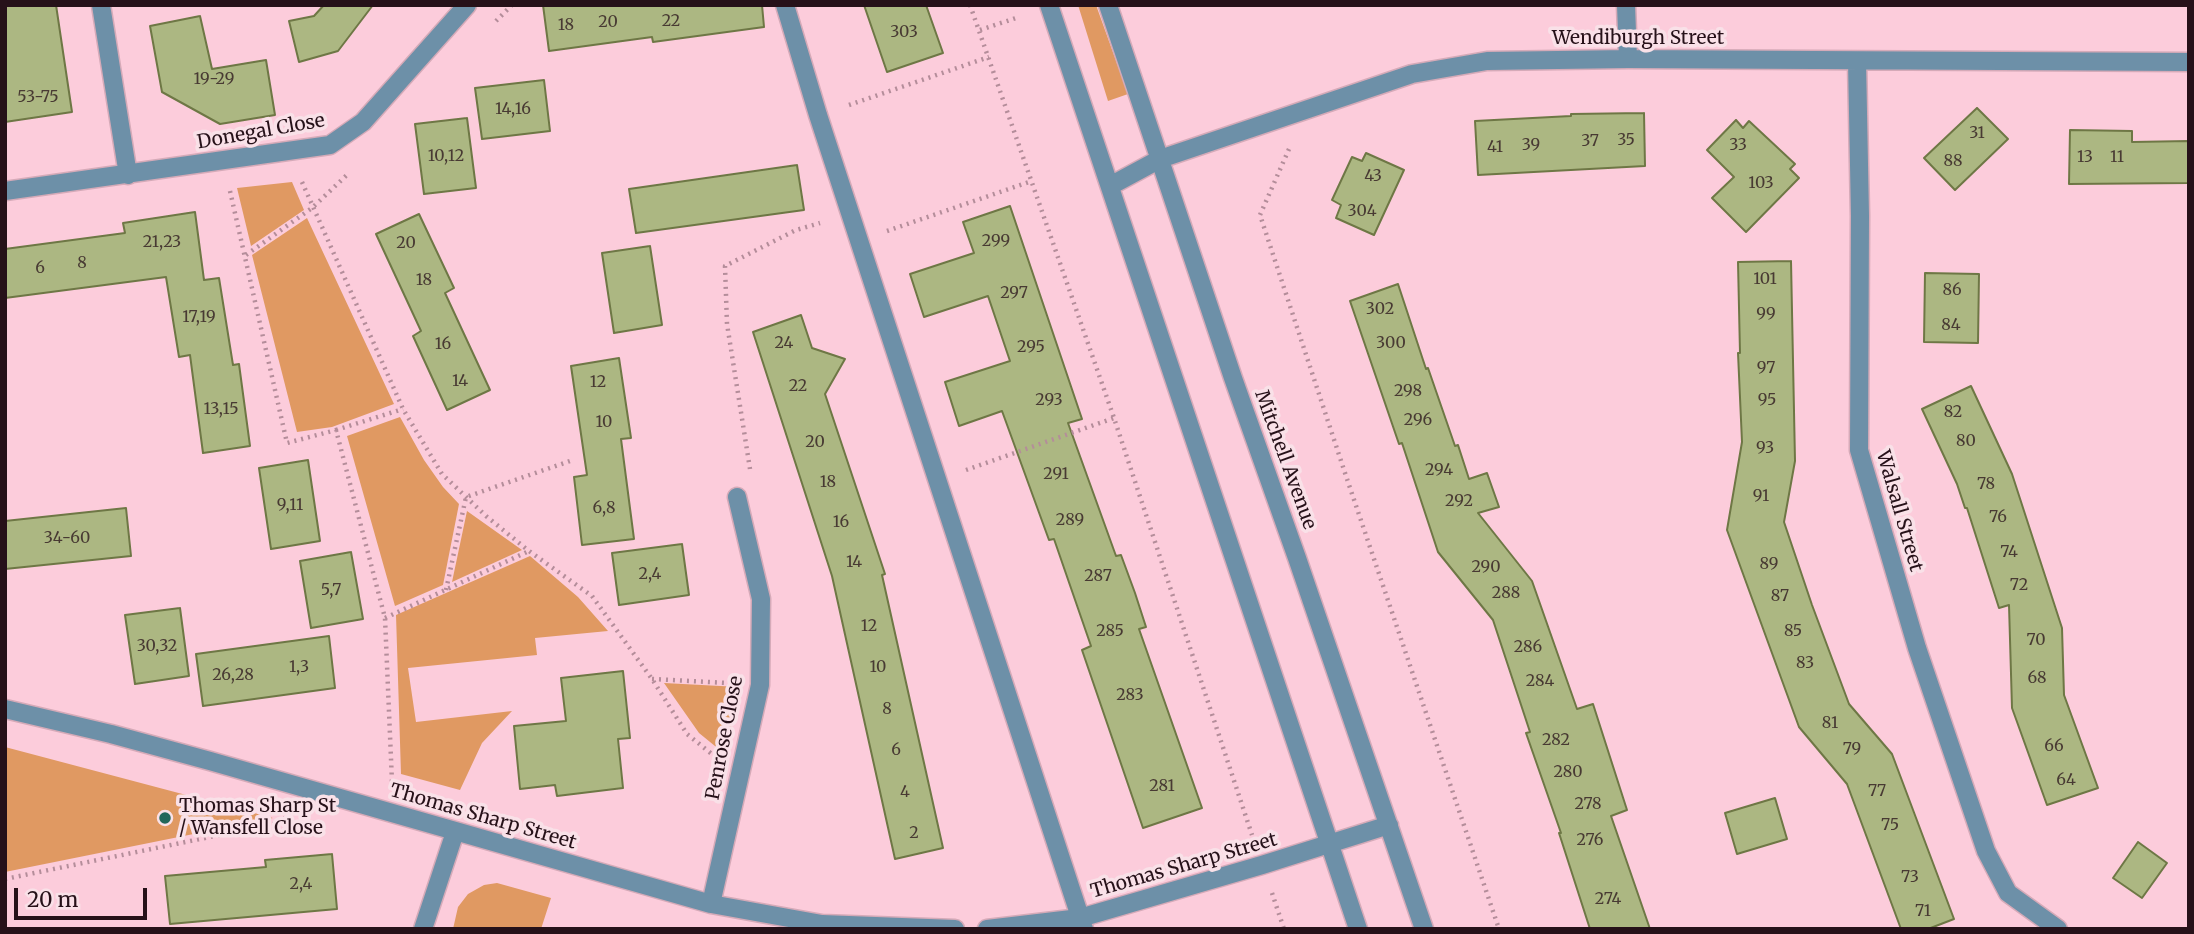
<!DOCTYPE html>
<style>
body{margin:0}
#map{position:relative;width:2194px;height:934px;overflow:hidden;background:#fcccdb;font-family:Merriweather,serif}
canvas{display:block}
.frame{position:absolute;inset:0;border:7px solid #261119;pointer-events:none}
.scale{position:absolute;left:14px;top:888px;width:133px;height:32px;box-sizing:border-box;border:4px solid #261119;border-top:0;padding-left:9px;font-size:21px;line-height:24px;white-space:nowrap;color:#261119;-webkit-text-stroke:5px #f9e1e8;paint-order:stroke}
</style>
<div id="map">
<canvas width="2194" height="934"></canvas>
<div class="frame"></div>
<div class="scale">20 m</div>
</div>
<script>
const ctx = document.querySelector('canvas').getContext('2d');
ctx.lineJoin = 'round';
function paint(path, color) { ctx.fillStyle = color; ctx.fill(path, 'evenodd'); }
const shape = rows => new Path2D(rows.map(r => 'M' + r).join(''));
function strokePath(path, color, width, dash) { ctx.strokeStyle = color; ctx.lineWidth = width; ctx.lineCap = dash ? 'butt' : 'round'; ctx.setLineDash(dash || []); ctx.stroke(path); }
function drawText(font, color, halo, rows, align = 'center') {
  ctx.font = font + ' Merriweather,serif'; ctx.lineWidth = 7; ctx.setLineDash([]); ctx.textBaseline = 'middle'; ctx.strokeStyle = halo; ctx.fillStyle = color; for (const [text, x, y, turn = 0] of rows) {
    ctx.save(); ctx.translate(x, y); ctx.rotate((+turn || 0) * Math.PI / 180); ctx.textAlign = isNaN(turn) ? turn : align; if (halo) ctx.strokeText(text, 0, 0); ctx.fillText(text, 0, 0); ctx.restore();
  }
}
const green = shape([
 [1078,5,1096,5,1128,94,1108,101],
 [292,182,304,210,251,246,237,188],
 [307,218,394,404,332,427,297,432,252,255],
 [400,417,424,460,443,487,459,504,443,585,395,606,347,436],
 [467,511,522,550,452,582],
 [530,556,578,597,608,631,535,638,537,655,408,668,416,722,512,711,482,743,460,790,401,774,396,615],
 [664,683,739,687,726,755,699,733],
 [5,747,273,818,5,872],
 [497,883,551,898,541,929,453,929,458,907,468,894,484,885]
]);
const building = shape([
 [5,5,56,5,72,112,5,122,5,5],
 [324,5,373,5,338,51,299,62,289,21,314,16,324,5],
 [543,5,762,5,764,27,653,42,652,37,549,51,543,5],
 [864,5,926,5,943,53,887,72,864,5],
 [200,16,212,69,266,60,275,115,220,124,162,92,150,26,200,16],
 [544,80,550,131,482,139,475,88,544,80],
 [1977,108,2008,139,1955,190,1924,158,1977,108],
 [1644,113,1645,166,1478,175,1475,121,1571,116,1571,114,1644,113],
 [467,118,476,188,424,194,415,124,467,118],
 [1736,120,1743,128,1749,121,1795,164,1790,169,1799,178,1746,232,1712,198,1734,177,1707,150,1736,120],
 [2070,130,2132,131,2132,142,2189,141,2189,183,2069,184,2070,130],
 [1366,153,1404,170,1374,235,1336,218,1341,205,1332,200,1352,157,1362,161,1366,153],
 [797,165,804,210,636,233,629,189,797,165],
 [1010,206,1082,419,1068,423,1116,556,1121,555,1135,593,1146,627,1139,629,1202,808,1143,828,1082,650,1091,646,1054,539,1049,540,1002,411,959,426,945,382,1010,361,988,296,924,317,910,274,974,253,963,222,1010,206],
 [195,212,204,280,219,278,233,365,239,364,250,446,203,453,190,355,179,357,166,277,5,298,5,249,125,233,123,223,195,212],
 [419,214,454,288,445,293,490,390,447,410,413,336,421,331,376,234,419,214],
 [650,246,662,325,614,333,602,253,650,246],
 [1791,261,1795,461,1784,522,1812,605,1849,704,1892,754,1954,919,1928,929,1901,929,1847,784,1799,727,1727,530,1742,442,1738,353,1740,353,1738,262,1791,261],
 [1925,273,1979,274,1978,343,1924,342,1925,273],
 [1398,284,1426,369,1428,368,1455,446,1458,445,1469,479,1487,473,1499,507,1478,513,1532,581,1577,709,1593,704,1627,810,1611,816,1650,929,1590,929,1559,833,1561,833,1526,733,1530,732,1493,620,1438,552,1402,443,1399,444,1350,301,1398,284],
 [801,315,812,348,845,359,825,394,885,574,882,575,943,848,895,859,832,576,753,332,801,315],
 [619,358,631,438,621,439,634,539,582,545,574,477,587,475,571,366,619,358],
 [1971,386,2012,474,2062,628,2064,695,2098,788,2047,805,2012,708,2009,605,1999,608,1967,508,1965,508,1957,484,1922,409,1971,386],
 [308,460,320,541,271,549,259,468,308,460],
 [126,508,131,556,5,569,5,521,126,508],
 [682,544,689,595,619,605,612,553,682,544],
 [351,552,363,619,311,628,300,561,351,552],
 [180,608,189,676,135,684,125,615,180,608],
 [329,636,335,688,203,706,196,654,329,636],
 [623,671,630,738,618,739,623,788,557,796,555,785,520,789,514,726,566,721,561,678,623,671],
 [1775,798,1787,839,1737,854,1725,813,1775,798],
 [2138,842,2167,863,2142,898,2113,878,2138,842],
 [332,854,337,909,170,924,165,876,266,867,265,860,332,854]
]);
const path = shape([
 [970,5,1114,418,1252,835],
 [496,21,512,5],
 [980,30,1019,17],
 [849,105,989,57],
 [1289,149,1260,215,1347,479,1499,929],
 [302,182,403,409,442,474,486,516,529,551,592,596,652,679,687,734,713,755],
 [230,191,287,443,336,430,385,618,392,782],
 [887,231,1032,181],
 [246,255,312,208,349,173],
 [336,430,403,409],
 [750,469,727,324,725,266,796,230,820,223],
 [966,470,1114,418],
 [446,590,466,497,570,461],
 [385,618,529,551],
 [652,679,728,683],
 [5,879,283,822,286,816],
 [1272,893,1284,929]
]);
const street = shape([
 [101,5,128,175],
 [785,5,818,115,1084,929],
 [1049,5,1358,929],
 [1108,5,1233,378,1297,558,1424,929],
 [1626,5,1628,59],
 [1857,61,1860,216,1859,450,1917,648,1986,851,2008,893,2058,929],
 [1110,186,1160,159,1412,74,1487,61,1628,59,2189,62],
 [5,191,330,145,363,122,467,5],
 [5,709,111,734,210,761,711,904,822,924,955,929],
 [711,904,760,685,761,599,737,497],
 [423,929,455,832],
 [987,929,1080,918,1262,865,1389,825]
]);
const markers = [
 [165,818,7,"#22675a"]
];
const numberNames = [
 ["22",671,21],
 ["20",608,22],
 ["18",566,25],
 ["303",904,32],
 ["19-29",214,79],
 ["53-75",38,97],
 ["14,16",513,109],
 ["31",1977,133],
 ["35",1626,140],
 ["37",1590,141],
 ["39",1531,145],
 ["33",1738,145],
 ["41",1495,147],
 ["10,12",446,156],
 ["13",2085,157],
 ["11",2117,157],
 ["88",1953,161],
 ["43",1373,176],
 ["103",1761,183],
 ["304",1362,211],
 ["299",996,241],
 ["21,23",162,242],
 ["20",406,243],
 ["8",82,263],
 ["6",40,268],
 ["101",1765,279],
 ["18",424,280],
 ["86",1952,290],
 ["297",1014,293],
 ["302",1380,309],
 ["99",1766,314],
 ["17,19",199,317],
 ["84",1951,325],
 ["24",784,343],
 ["300",1391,343],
 ["16",443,344],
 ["295",1031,347],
 ["97",1766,368],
 ["14",460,381],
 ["12",598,382],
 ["22",798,386],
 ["298",1408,391],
 ["293",1049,400],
 ["95",1767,400],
 ["13,15",221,409],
 ["82",1953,412],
 ["296",1418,420],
 ["10",604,422],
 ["80",1966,441],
 ["20",815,442],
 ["93",1765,448],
 ["294",1439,470],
 ["291",1056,474],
 ["18",828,482],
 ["78",1986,484],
 ["91",1761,496],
 ["292",1459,501],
 ["9,11",290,505],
 ["6,8",604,508],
 ["76",1998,517],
 ["289",1070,520],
 ["16",841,522],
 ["34-60",67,538],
 ["74",2009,552],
 ["14",854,562],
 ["89",1769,564],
 ["290",1486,567],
 ["2,4",650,574],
 ["287",1098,576],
 ["72",2019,585],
 ["5,7",331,590],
 ["288",1506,593],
 ["87",1780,596],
 ["12",869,626],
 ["285",1110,631],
 ["85",1793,631],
 ["70",2036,640],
 ["30,32",157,646],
 ["286",1528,647],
 ["83",1805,663],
 ["1,3",299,667],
 ["10",878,667],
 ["26,28",233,675],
 ["68",2037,678],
 ["284",1540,681],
 ["283",1130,695],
 ["8",887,709],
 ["81",1830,723],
 ["282",1556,740],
 ["66",2054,746],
 ["79",1852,749],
 ["6",896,750],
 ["280",1568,772],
 ["64",2066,780],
 ["281",1162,786],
 ["77",1877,791],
 ["4",905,792],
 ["278",1588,804],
 ["75",1890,825],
 ["2",914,833],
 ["276",1590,840],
 ["73",1910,877],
 ["2,4",301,884],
 ["274",1608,899],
 ["71",1923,911]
];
const streetNames = [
 ["Wendiburgh Street",1638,39],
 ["Donegal Close",261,132,-10],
 ["Mitchell Avenue",1285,460,70],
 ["Walsall Street",1899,511,74],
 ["Penrose Close",725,738,-79],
 ["Thomas Sharp Street",483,817,16],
 ["Thomas Sharp Street",1184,866,-16]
];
const poiNames = [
 ["Thomas Sharp St",179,807],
 ["/ Wansfell Close",179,829]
];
paint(green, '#e09962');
paint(building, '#acb782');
strokePath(building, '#6e7745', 2);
strokePath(street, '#d5aab8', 21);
strokePath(path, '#b48d9a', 4.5, [2, 5]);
strokePath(street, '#6d90a8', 18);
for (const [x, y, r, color] of markers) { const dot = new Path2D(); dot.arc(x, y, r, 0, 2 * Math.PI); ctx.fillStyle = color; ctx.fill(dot); strokePath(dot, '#f9e1e8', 2.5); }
drawText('16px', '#483a33', null, numberNames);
drawText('19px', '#261119', '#f9e1e8', streetNames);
drawText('19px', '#261119', '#f9e1e8', poiNames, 'left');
</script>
